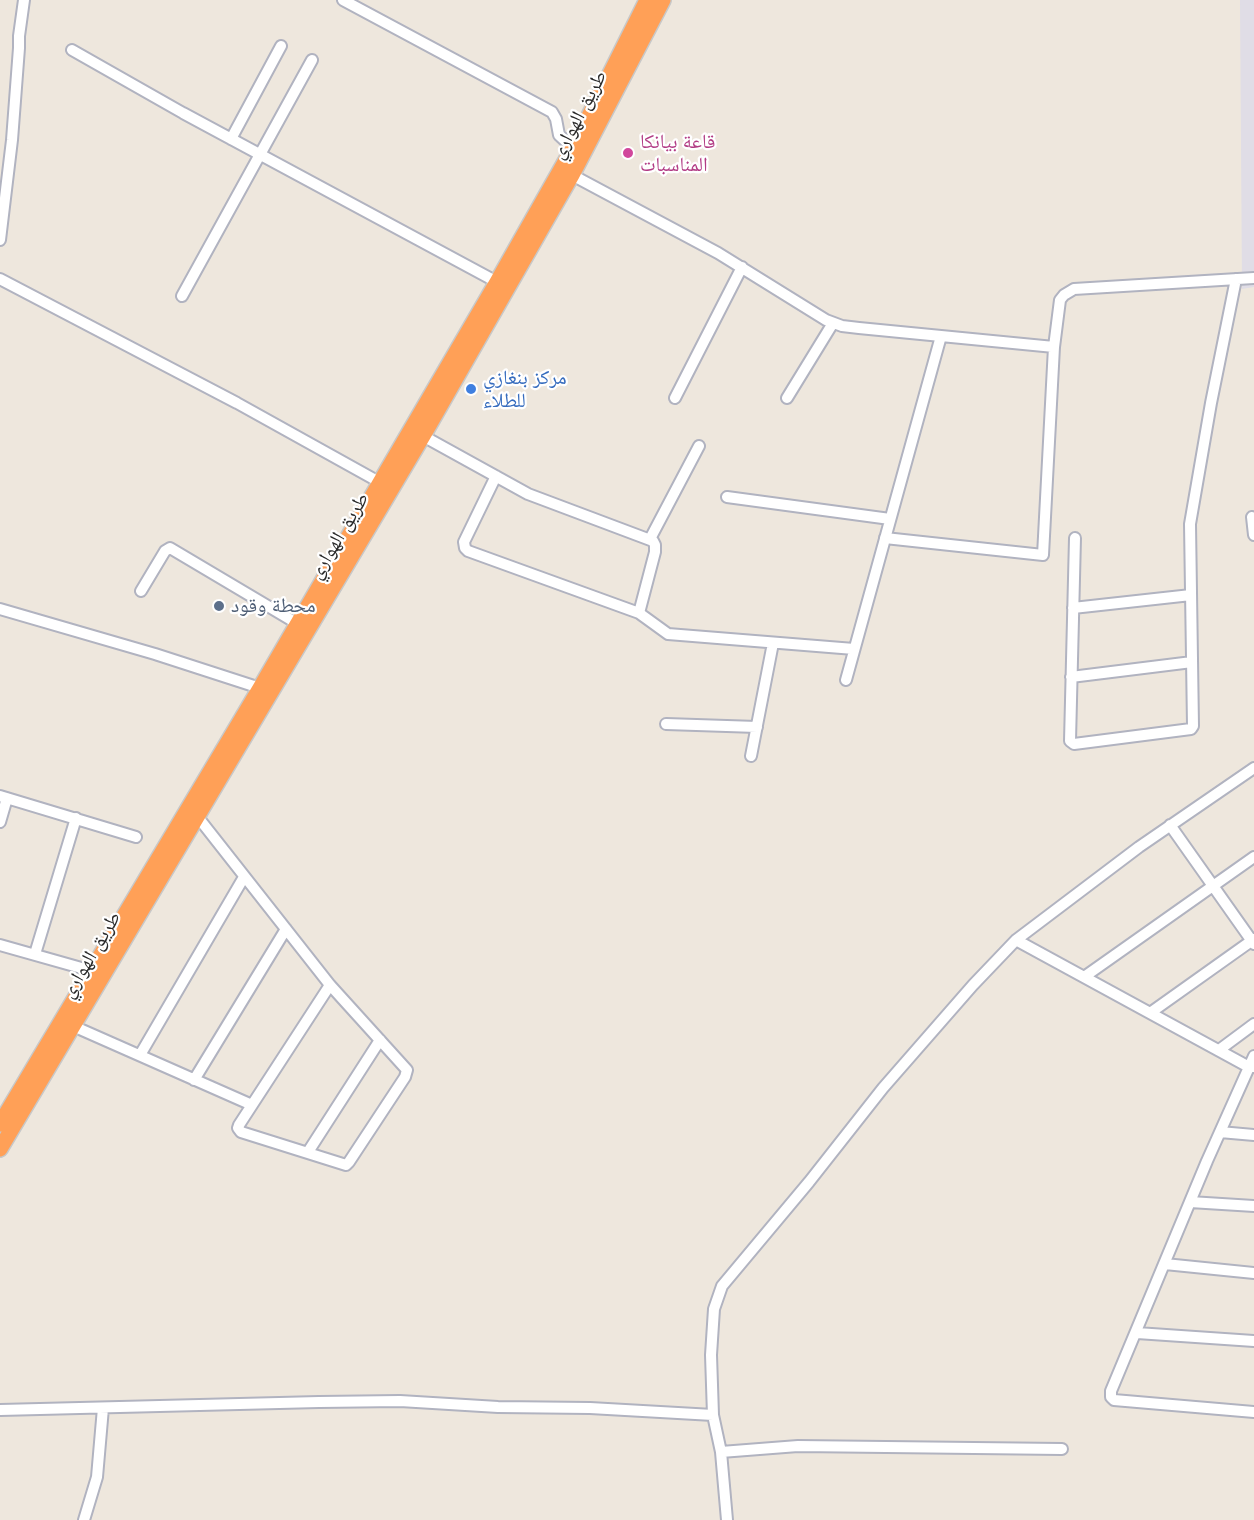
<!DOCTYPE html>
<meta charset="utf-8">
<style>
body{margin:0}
canvas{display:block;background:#eee7dd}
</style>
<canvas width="1254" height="1520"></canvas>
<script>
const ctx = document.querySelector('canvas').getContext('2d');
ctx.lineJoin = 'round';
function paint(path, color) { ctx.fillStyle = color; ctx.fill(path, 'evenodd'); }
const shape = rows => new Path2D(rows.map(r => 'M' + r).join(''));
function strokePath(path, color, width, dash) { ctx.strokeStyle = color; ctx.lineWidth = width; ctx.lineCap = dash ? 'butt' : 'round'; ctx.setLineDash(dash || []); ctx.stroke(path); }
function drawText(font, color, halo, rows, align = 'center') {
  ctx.font = font + ' Montserrat,"Noto Naskh Arabic",sans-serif'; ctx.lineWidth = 4.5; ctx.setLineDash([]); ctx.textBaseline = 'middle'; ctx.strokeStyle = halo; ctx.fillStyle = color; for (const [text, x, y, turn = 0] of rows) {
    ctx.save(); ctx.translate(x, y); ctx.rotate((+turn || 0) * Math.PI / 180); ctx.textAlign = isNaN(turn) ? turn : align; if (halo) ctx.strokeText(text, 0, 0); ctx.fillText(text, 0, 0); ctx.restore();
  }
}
const industrial = shape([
 [1240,0,1254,0,1254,287,1242,289]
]);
const minor = shape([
 [343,0,552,112,556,119,559,135,573,148],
 [72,50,183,113,497,282],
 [231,139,281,46],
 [572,175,718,253,826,320,842,326,859,328,1054,347],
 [0,240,12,140,19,48,19,36,24,0],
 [0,279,237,403,381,483],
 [182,296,312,60],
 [675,398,742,267],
 [787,398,833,323],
 [423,436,528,494,653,541,655,545,655,552,639,613,668,634,854,649],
 [496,476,464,542,465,548,468,551,639,613],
 [727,497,890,519],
 [1252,517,1254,535],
 [885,538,1043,555,1054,347,1060,300,1064,295,1074,289,1254,278],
 [1075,538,1070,741,1074,744,1191,729,1193,726,1190,524,1211,403,1236,279],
 [650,539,699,446],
 [141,591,165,551,170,548,298,624],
 [1073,608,1191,595],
 [0,609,155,654,260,688],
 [1071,677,1192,662],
 [846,680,941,336],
 [666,724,757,727],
 [751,756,773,643],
 [0,796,136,837],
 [197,816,330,985,407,1070,405,1077,349,1162,346,1165,241,1132,238,1128,239,1125,330,985],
 [0,822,7,798],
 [1170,825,1254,944],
 [1016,940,1249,1067,1254,1067],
 [0,945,92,971],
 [35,954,76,818],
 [1084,977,1254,857],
 [1150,1013,1254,939],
 [73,1026,252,1105],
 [1219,1050,1254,1024],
 [140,1055,244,877],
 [1254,1056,1207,1161,1111,1391,1111,1397,1114,1400,1254,1412],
 [194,1080,286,929],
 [1220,1132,1254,1135],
 [308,1152,380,1040],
 [1190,1202,1254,1206],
 [1165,1264,1254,1273],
 [1137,1333,1254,1341],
 [0,1410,319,1402,400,1401,498,1407,590,1408,713,1415],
 [721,1452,798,1446,1062,1449],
 [84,1520,97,1477,103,1408],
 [727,1520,721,1452,713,1415,711,1355,714,1309,722,1286,809,1182,883,1088,973,985,1016,940,1139,847,1254,768]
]);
const highway = shape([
 [0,1124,260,688,497,282,573,148,647,0],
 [0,1149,423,436,572,175,663,0]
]);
const markers = [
 [628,153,6,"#d1479c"],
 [471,389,6,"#3f7fe0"],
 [219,606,6,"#5c6f8a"]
];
const streetNames = [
 ["طريق الهواري",579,115,-62],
 ["طريق الهواري",339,536,-59],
 ["طريق الهواري",91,955,-59]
];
const hotelNames = [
 ["قاعة بيانكا",640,142],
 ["المناسبات",640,165]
];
const shopNames = [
 ["مركز بنغازي",483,378],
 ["للطلاء",483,401]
];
const serviceNames = [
 ["محطة وقود",231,606]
];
paint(industrial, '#e0dde6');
strokePath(minor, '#b1b3c0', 14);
strokePath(highway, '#c8c8c8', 18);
strokePath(minor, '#fff', 10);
strokePath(highway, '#ffa057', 15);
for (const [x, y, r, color] of markers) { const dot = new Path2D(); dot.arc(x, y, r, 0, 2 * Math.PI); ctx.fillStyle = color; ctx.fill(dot); strokePath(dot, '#fff', 2); }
drawText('20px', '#2b2b2b', '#fff', streetNames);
drawText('20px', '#b23c85', '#fff', hotelNames, 'left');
drawText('20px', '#366cbe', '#fff', shopNames, 'left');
drawText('20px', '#4e5e75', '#fff', serviceNames, 'left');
</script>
